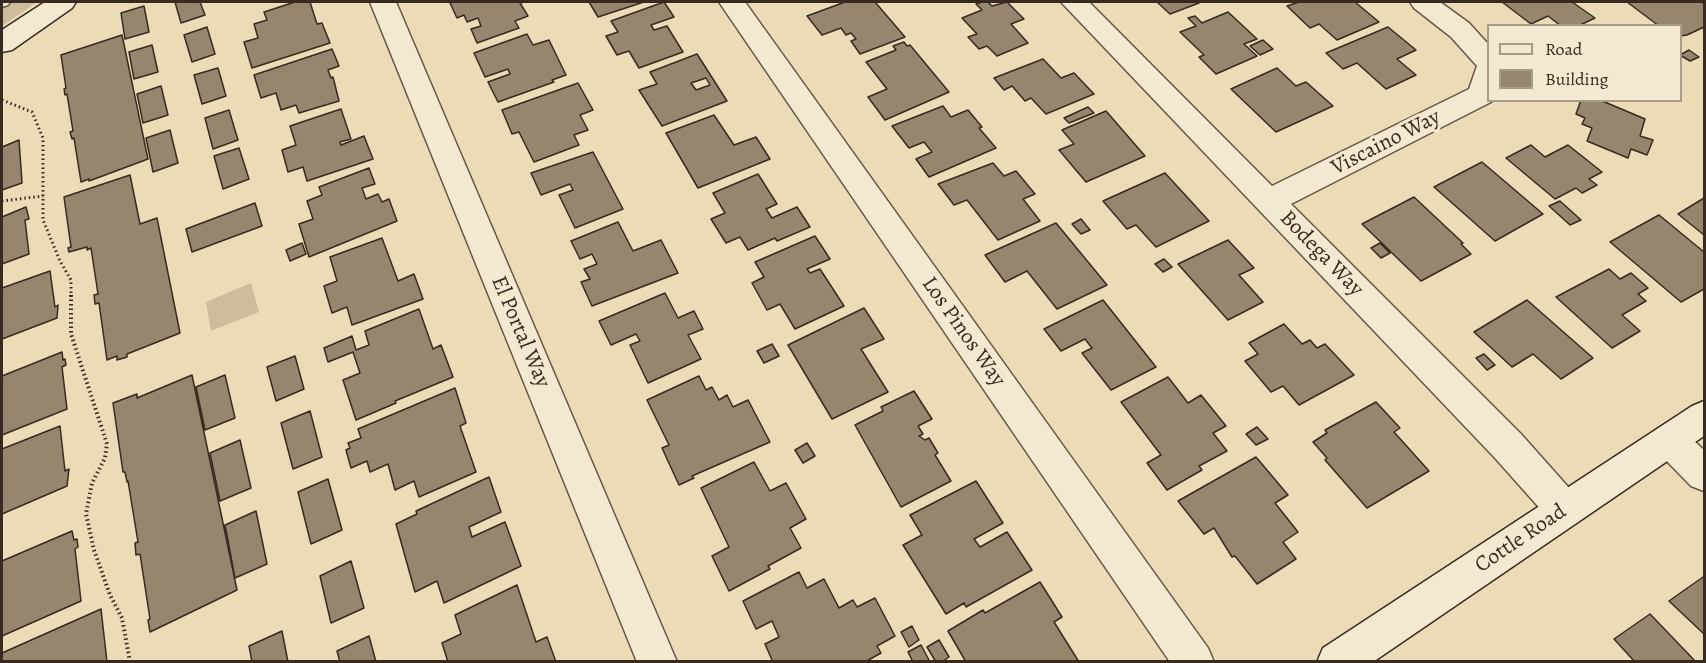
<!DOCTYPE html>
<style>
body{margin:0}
#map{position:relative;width:1706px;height:663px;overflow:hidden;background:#ecdbb7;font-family:Alegreya,serif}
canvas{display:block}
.frame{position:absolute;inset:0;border:3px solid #382a1f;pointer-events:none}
.legend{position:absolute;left:1487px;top:24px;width:195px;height:78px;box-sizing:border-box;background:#f3e8d0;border:2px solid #a89c89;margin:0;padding:8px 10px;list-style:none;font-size:18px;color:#382a1f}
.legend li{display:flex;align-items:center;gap:12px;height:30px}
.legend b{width:30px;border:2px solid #a89c89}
</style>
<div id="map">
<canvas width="1706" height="663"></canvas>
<div class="frame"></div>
<ul class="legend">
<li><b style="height:8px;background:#f3e8d0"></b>Road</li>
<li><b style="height:16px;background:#96866e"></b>Building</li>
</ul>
</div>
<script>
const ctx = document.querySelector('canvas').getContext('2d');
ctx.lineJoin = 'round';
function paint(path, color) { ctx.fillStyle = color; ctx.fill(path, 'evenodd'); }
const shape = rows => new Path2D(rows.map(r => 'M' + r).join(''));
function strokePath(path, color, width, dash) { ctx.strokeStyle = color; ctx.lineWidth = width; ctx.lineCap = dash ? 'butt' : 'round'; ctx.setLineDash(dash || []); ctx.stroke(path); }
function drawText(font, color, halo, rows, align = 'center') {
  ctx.font = font + ' Alegreya,serif'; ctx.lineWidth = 6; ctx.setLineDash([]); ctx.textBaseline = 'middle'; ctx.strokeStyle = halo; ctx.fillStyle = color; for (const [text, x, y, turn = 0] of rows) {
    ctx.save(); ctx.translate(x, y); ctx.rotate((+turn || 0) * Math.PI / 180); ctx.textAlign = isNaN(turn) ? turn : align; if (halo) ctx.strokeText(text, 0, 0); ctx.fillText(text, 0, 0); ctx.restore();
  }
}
const green = shape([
 [2,2,37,2,2,26],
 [251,283,259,312,211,331,206,302]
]);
const building = shape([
 [175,2,200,2,205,15,181,23,175,2],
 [295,2,310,2,317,24,322,23,330,43,252,68,244,42,258,38,254,24,267,20,264,12,295,2],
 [454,2,525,2,520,3,528,16,515,21,519,28,477,43,471,29,481,26,478,18,467,22,464,15,457,18,450,3,454,2],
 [589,2,644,2,598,17,589,2],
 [664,2,674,17,651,25,654,30,667,26,683,52,639,68,629,51,617,55,606,36,618,32,611,21,664,2],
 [845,2,875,2,905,37,860,54,851,41,856,39,851,33,846,35,841,28,822,35,807,16,845,2],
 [982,2,988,2,992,6,1007,2,1024,19,1011,24,1028,43,997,56,987,46,979,49,968,37,977,34,962,18,982,10,976,4,982,2],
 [1157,2,1198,2,1199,3,1170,14,1157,2],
 [1299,2,1355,2,1379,22,1337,40,1319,24,1310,28,1287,6,1299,2],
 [1502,2,1572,2,1595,18,1578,26,1561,26,1548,16,1531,24,1502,2],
 [1627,2,1701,2,1704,4,1704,27,1687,35,1680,36,1680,26,1659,26,1627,2],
 [144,6,149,32,125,39,121,13,144,6],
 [1228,12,1257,39,1244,44,1257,56,1216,74,1199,57,1204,55,1180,32,1196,26,1188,18,1195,16,1202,23,1228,12],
 [207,27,215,54,192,62,184,35,207,27],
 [1388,27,1416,50,1397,59,1416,75,1386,89,1357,63,1343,69,1326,53,1388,27],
 [527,34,533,45,549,40,566,75,552,80,554,82,498,102,488,82,510,74,508,69,485,77,474,53,527,34],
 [122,35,148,159,89,181,89,179,81,182,74,138,72,139,70,132,73,131,67,94,65,95,64,89,66,88,61,55,122,35],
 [1263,40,1273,49,1260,55,1250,46,1263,40],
 [904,42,907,46,910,45,949,92,885,120,868,97,887,89,866,62,896,50,893,46,904,42],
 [152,45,158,72,134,79,129,52,152,45],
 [332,49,339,66,328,70,331,78,333,77,339,101,299,113,296,105,281,110,276,93,261,98,254,75,332,49],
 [1689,50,1699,57,1690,61,1680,55,1689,50],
 [697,54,727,101,662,126,639,90,657,84,650,72,697,54],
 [706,78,710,85,696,90,691,83,706,78],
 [1043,59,1061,78,1074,73,1094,94,1046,114,1031,98,1025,101,1012,86,1004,90,994,78,1043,59],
 [218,68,226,96,202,104,194,75,218,68],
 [1277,68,1296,86,1306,82,1333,106,1276,132,1231,89,1277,68],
 [578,83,593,110,580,115,588,130,574,135,579,145,534,162,519,132,512,134,502,110,578,83],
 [161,86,168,115,143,123,137,94,161,86],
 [1581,100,1600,100,1645,119,1640,136,1653,140,1647,155,1631,149,1628,158,1587,141,1592,128,1582,124,1585,118,1576,114,1581,100],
 [943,106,951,117,968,110,982,127,979,128,996,148,929,177,916,159,932,152,924,142,909,148,892,126,943,106],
 [1088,107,1094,113,1069,123,1064,118,1088,107],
 [341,109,351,139,340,142,341,145,364,136,373,159,307,181,303,167,288,172,282,150,296,145,290,126,341,109],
 [229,110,238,140,213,149,205,118,229,110],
 [1106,111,1145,156,1086,182,1059,150,1074,144,1062,130,1106,111],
 [714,115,734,145,756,137,770,159,698,188,666,133,714,115],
 [170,130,178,163,153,172,146,138,170,130],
 [19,140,22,183,2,190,2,147,19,140],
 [1531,145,1545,157,1568,145,1602,172,1589,179,1597,185,1582,193,1576,188,1555,199,1506,158,1531,145],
 [239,148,249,179,223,189,214,156,239,148],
 [593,152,623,209,575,228,559,195,573,190,570,184,541,195,531,173,593,152],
 [1482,162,1543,214,1495,241,1434,187,1482,162],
 [993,163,1004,176,1016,171,1035,194,1023,199,1040,221,998,240,967,200,954,205,938,184,993,163],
 [369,168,375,184,362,188,366,199,378,194,382,202,389,199,397,221,309,257,299,224,313,219,307,201,322,195,319,187,369,168],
 [1165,173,1209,221,1156,247,1136,225,1127,229,1103,201,1165,173],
 [758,174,777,204,766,209,772,218,797,207,810,227,777,241,775,238,748,250,740,237,726,243,711,219,725,213,713,193,758,174],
 [130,175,140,224,157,218,180,333,127,354,127,357,117,360,117,356,107,360,99,303,95,304,94,295,98,294,91,248,87,250,87,247,69,252,68,248,71,247,64,197,130,175],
 [1414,197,1463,243,1461,244,1471,254,1421,281,1362,224,1414,197],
 [1704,198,1704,235,1678,214,1704,198],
 [1560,201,1581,220,1570,225,1549,206,1560,201],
 [255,203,262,226,192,252,186,229,255,203],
 [26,207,29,219,25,220,29,254,2,264,2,217,26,207],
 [1659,215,1704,252,1704,289,1681,302,1610,242,1659,215],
 [1081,219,1090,230,1081,234,1072,224,1081,219],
 [618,222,633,251,661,240,678,273,592,306,581,282,590,279,584,269,597,264,592,254,580,259,571,241,618,222],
 [1056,223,1107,285,1057,309,1027,271,1005,282,985,255,1056,223],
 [815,236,830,259,807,269,810,273,820,269,844,306,795,329,780,304,767,310,752,283,764,277,755,262,815,236],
 [382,238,398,281,414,274,423,299,352,325,347,307,332,313,324,286,337,281,330,257,382,238],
 [1228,240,1254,268,1239,275,1263,302,1228,320,1178,264,1228,240],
 [302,243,306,254,290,261,286,250,302,243],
 [1380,243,1390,253,1381,258,1371,248,1380,243],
 [1164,259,1172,267,1163,272,1155,264,1164,259],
 [1609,269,1620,279,1631,273,1648,288,1638,294,1646,301,1622,315,1640,331,1612,348,1556,297,1609,269],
 [50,271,55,307,58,305,57,318,2,339,2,288,50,271],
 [665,293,678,318,694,311,703,329,688,335,701,359,648,383,630,345,640,341,636,334,611,345,599,321,665,293],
 [1103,300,1156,367,1111,390,1082,353,1092,348,1085,339,1061,351,1044,329,1103,300],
 [1527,300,1593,358,1561,379,1533,354,1512,367,1474,332,1527,300],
 [864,308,884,339,861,349,888,392,832,419,788,345,864,308],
 [419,309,433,349,441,345,453,377,395,401,396,403,356,420,343,380,360,373,353,352,328,362,324,348,352,336,356,350,369,345,365,331,419,309],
 [1284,324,1302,344,1310,340,1317,348,1325,344,1354,375,1299,405,1283,386,1271,392,1245,361,1258,354,1249,343,1284,324],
 [772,344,779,356,764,363,757,351,772,344],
 [62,352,63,360,65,359,66,365,62,367,67,409,2,435,2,376,62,352],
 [1484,354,1495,365,1487,370,1476,358,1484,354],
 [295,356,304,389,276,401,267,367,295,356],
 [192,375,237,590,150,632,148,620,150,619,140,554,136,555,135,543,138,542,128,481,127,482,125,472,123,472,113,403,137,394,137,398,192,375],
 [225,375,235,418,205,430,196,387,225,375],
 [699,376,706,390,712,387,719,400,727,395,733,407,748,400,770,442,692,476,694,478,679,485,662,448,669,445,647,400,699,376],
 [1168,377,1188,403,1201,395,1226,426,1213,433,1227,451,1199,466,1202,470,1167,490,1147,463,1161,455,1121,402,1168,377],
 [455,388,466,423,460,426,476,472,419,497,414,481,395,490,388,464,370,472,367,461,351,468,346,450,350,448,348,443,361,438,358,429,455,388],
 [914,391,932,419,918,426,923,434,919,436,925,440,929,438,938,453,935,455,951,481,901,507,855,425,883,411,881,407,914,391],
 [1376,402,1400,428,1394,432,1429,471,1367,508,1325,460,1327,458,1313,442,1327,433,1325,430,1376,402],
 [310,411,322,457,293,469,281,423,310,411],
 [60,426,65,471,69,469,67,486,2,514,2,449,60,426],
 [1257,427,1268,439,1256,445,1246,434,1257,427],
 [240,440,251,488,220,501,210,453,240,440],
 [807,443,815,456,803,463,795,450,807,443],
 [1256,457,1288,495,1275,503,1298,532,1283,542,1296,559,1257,584,1235,556,1232,557,1214,528,1204,534,1178,501,1256,457],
 [754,462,770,491,786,483,806,519,790,528,801,548,768,566,770,569,729,591,712,556,729,547,701,488,754,462],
 [489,477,501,512,469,527,472,537,505,522,521,566,444,603,437,581,415,592,396,524,417,514,416,511,489,477],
 [328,479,342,530,311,544,298,492,328,479],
 [976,481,1003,523,974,539,980,547,1007,532,1032,570,966,607,964,603,946,614,903,545,922,535,910,515,976,481],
 [256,511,267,564,235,578,225,525,256,511],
 [72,531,74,540,77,539,78,547,75,549,81,601,2,636,2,561,72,531],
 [351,561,364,608,331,623,320,576,351,561],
 [799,572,807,588,824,579,839,608,853,600,857,607,875,598,895,636,877,646,881,653,865,662,770,662,772,660,765,644,779,637,772,621,756,629,743,601,799,572],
 [1703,577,1704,578,1704,634,1669,601,1703,577],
 [1040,582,1062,617,1054,622,1079,662,966,662,948,631,983,610,985,613,1040,582],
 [517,585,536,642,547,637,556,662,448,662,442,643,461,634,455,615,517,585],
 [101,609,107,662,2,662,2,653,101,609],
 [1650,614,1696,662,1635,662,1614,639,1650,614],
 [912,626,919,640,909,647,901,632,912,626],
 [282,631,288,662,252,662,249,646,282,631],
 [369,636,376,662,340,662,337,651,369,636],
 [939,640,949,657,942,662,936,662,927,647,939,640],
 [921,645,930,662,913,662,908,652,921,645]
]);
const pathFar1 = shape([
 [2,100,32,112,43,138,43,220,60,261,71,280,71,297],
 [2,201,43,196]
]);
const path = shape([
 [71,295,71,334,107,444,105,458,92,483,86,514,94,550,110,595,122,618,130,662]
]);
const lane = shape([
 [2,2,10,2,8,5,2,7,2,2]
]);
const street = shape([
 [370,2,396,2,677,662,637,662,370,2],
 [719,2,745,2,1208,648,1214,662,1170,662,719,2],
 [1061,2,1089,2,1272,186,1469,89,1477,66,1451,37,1414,8,1410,2,1440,2,1469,23,1488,44,1488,100,1492,100,1491,102,1291,204,1521,434,1578,498,1583,510,1578,522,1565,528,1552,522,1495,458,1061,2],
 [1669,424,1681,429,1704,450,1704,491,1691,486,1657,451,1651,440,1657,429,1669,424]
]);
const secondary = shape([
 [45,2,76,2,72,8,12,50,2,52,2,30,45,2],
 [1704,401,1704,436,1373,662,1317,662,1323,648,1692,406,1704,401]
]);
const streetNames = [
 ["Viscaino Way",1386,143,-27],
 ["Bodega Way",1321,254,46],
 ["El Portal Way",520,332,67],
 ["Los Pinos Way",963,332,55],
 ["Cottle Road",1521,539,-34]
];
paint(green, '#cdbd9d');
paint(building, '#96866e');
strokePath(building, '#382a1f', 1.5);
strokePath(lane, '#655645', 3);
strokePath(street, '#655645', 3);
strokePath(secondary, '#382a1f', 3);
strokePath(pathFar1, '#382a1f', 3, [1.5, 3]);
strokePath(path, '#382a1f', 4, [1.5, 3]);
paint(lane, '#f3e8d0');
paint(street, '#f3e8d0');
paint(secondary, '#f3e8d0');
drawText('22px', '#382a1f', '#f3e8d0', streetNames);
</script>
